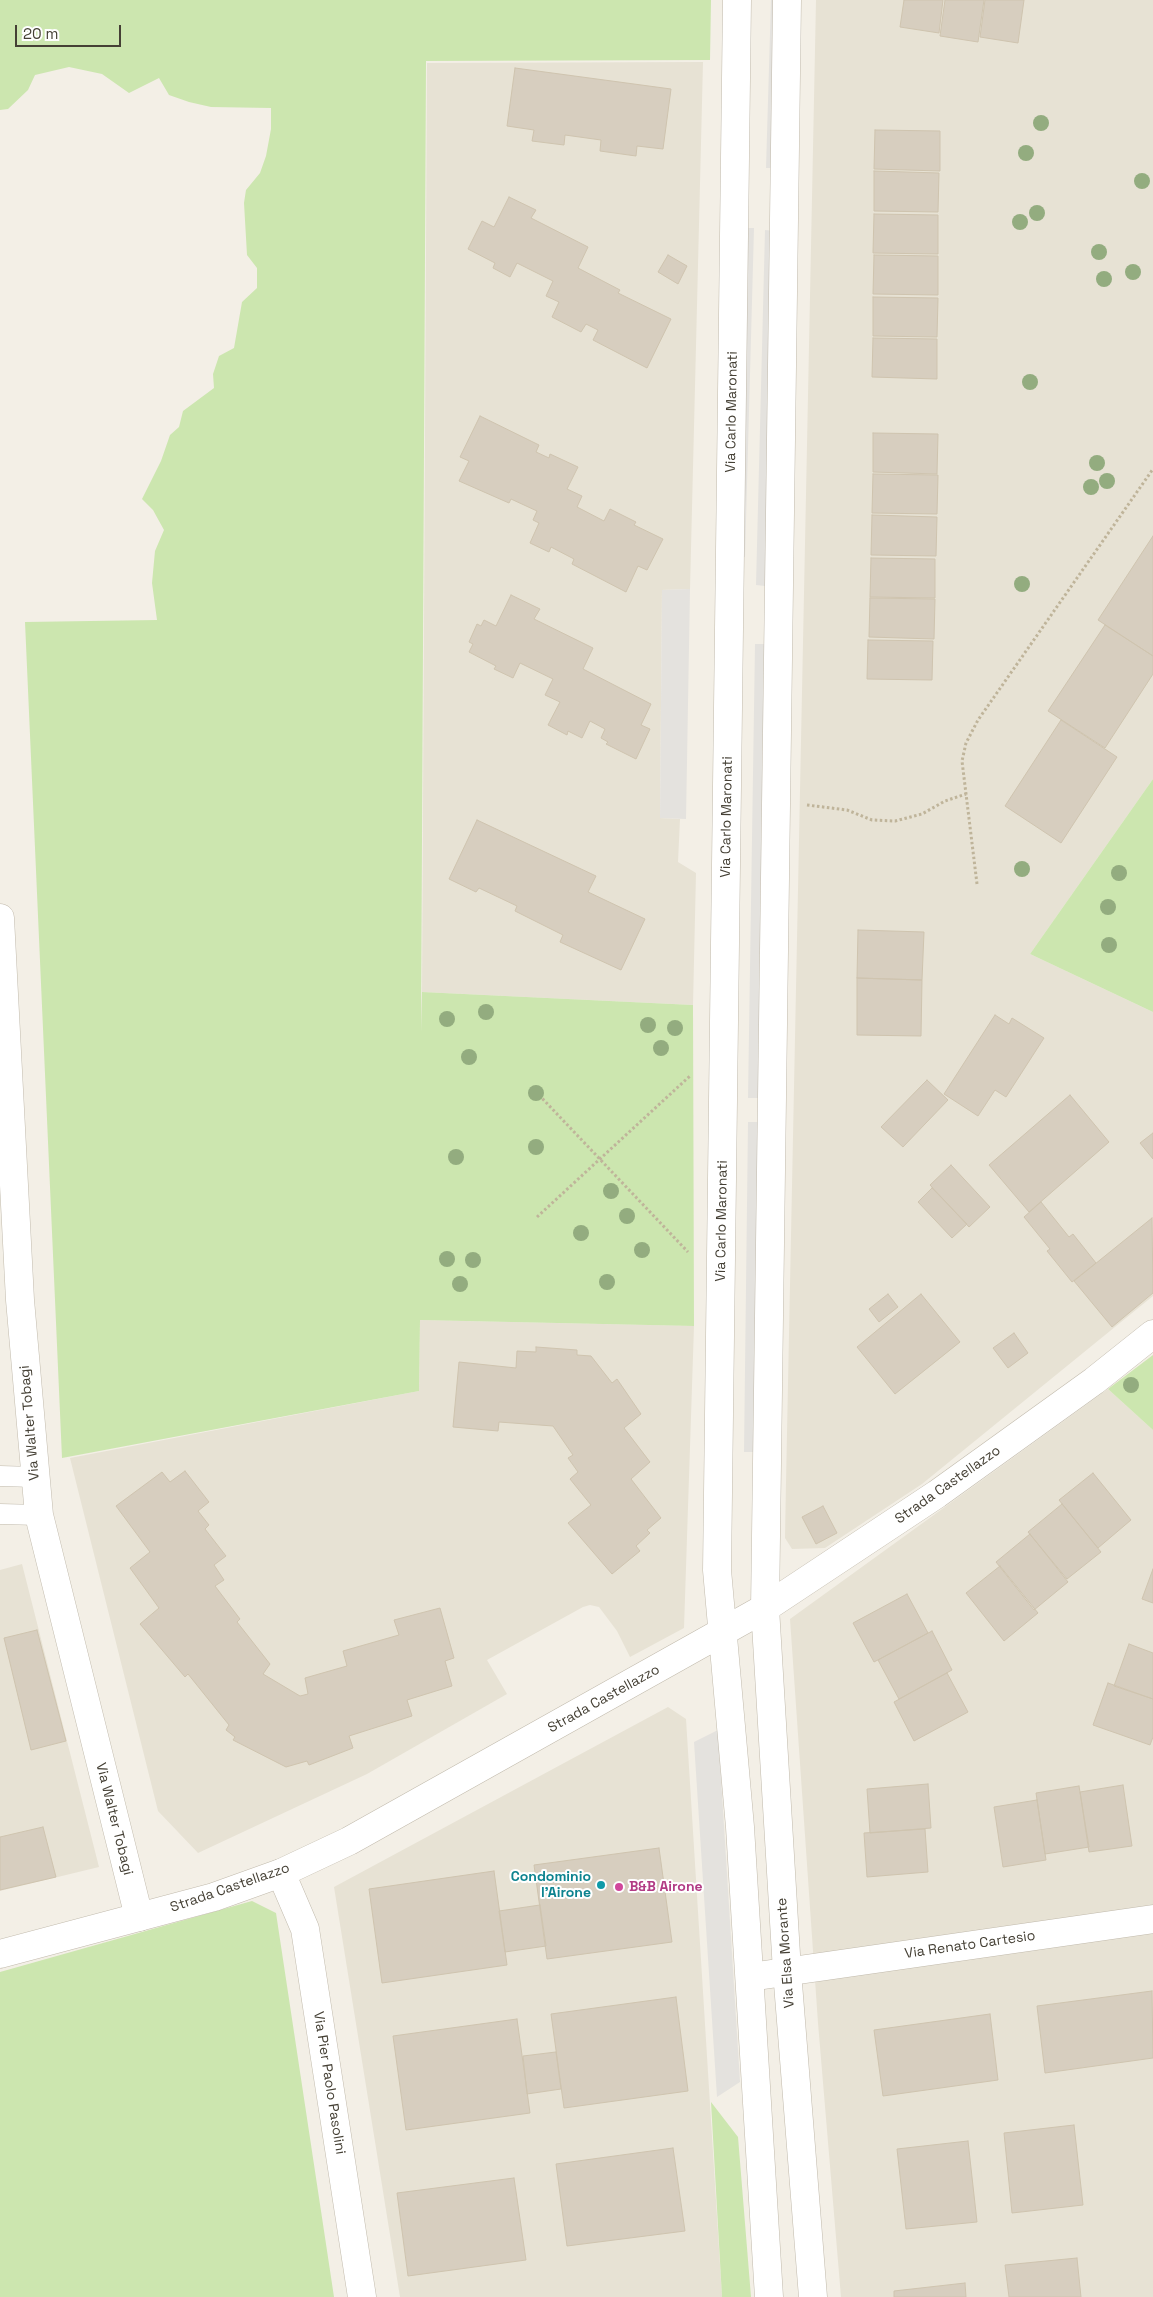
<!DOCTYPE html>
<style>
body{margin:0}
#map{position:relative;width:1153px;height:2297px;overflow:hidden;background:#f3efe6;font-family:"Space Grotesk",sans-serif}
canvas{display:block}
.scale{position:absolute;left:15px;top:25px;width:106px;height:22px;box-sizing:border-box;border:2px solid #454035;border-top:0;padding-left:6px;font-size:15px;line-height:18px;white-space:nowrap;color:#454035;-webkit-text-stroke:4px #fff;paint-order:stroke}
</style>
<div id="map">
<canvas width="1153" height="2297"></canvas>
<div class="scale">20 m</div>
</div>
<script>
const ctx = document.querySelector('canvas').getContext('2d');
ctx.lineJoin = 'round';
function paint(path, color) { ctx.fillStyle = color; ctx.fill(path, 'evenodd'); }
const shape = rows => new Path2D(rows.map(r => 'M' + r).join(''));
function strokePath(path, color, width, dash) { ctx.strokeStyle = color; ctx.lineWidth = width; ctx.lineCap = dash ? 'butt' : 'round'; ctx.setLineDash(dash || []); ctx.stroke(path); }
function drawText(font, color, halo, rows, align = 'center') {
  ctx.font = font + ' "Space Grotesk",sans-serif'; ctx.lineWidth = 4; ctx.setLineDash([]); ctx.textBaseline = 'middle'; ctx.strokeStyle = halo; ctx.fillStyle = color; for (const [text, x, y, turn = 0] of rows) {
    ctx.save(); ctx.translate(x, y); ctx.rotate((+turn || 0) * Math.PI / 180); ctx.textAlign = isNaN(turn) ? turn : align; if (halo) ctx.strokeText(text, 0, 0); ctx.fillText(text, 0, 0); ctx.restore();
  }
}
const residential = shape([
 [816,0,1153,0,1153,779,1030,954,1153,1012,1153,1296,922,1484,825,1548,792,1549,785,1538,786,1482],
 [703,62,690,589,662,590,660,818,680,819,678,862,696,873,693,1005,422,992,427,63],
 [420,1320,694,1326,684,1628,630,1657,617,1631,599,1607,590,1605,583,1607,487,1660,507,1694,367,1774,198,1853,158,1811,70,1458,419,1391],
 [1108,1389,1153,1430,1153,2297,841,2297,818,2023,790,1619],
 [22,1564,99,1867,0,1891,0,1570],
 [668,1707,686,1719,722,2297,400,2297,334,1887]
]);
const green = shape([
 [0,0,711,0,710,60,426,61,421,1032,422,992,693,1005,694,1326,420,1320,419,1391,62,1458,25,622,157,620,152,583,155,551,164,530,153,510,142,499,161,461,170,435,179,427,183,411,214,388,213,374,219,356,234,348,242,302,257,288,257,268,247,255,244,203,246,190,260,173,266,156,271,129,271,108,211,107,189,102,169,95,159,78,129,93,102,74,69,67,35,75,28,90,8,109,0,110],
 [1153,779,1153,1012,1030,954],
 [1153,1355,1153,1430,1108,1389],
 [252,1901,276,1913,334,2297,0,2297,0,1972],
 [711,2102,738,2137,751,2297,722,2297]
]);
const parking = shape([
 [771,0,781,0,776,168,766,168],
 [745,228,754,228,745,557,736,556],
 [765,230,775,231,765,586,756,585],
 [690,589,686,819,660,818,662,590],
 [755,644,764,644,758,1098,748,1098],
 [748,1122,758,1122,754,1452,744,1452],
 [718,1730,740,2082,717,2097,694,1742]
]);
const building = shape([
 [904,0,943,0,939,33,900,27,904,0],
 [945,0,984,0,978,42,940,36,945,0],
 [985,0,1024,0,1018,43,980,37,985,0],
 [515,68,671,89,663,149,637,146,636,156,600,151,601,140,565,135,564,145,532,141,534,130,507,126,515,68],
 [875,130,940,131,940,171,874,169,875,130],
 [874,171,939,173,938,212,874,211,874,171],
 [509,197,536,210,531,218,588,247,578,268,620,290,618,293,671,319,647,368,593,340,598,330,586,324,581,332,552,317,559,302,546,296,553,281,517,263,510,277,493,268,495,263,468,249,482,221,494,227,509,197],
 [874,214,938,215,938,254,873,253,874,214],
 [668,255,687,266,678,284,658,272,668,255],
 [874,255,938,256,938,295,873,294,874,255],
 [873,297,938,298,937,337,873,336,873,297],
 [873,338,937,339,937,379,872,377,873,338],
 [480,416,539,445,536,452,549,458,550,454,578,467,567,489,582,496,577,507,604,521,610,509,636,522,634,525,663,539,647,570,638,566,626,592,572,564,574,559,551,547,549,552,530,543,539,523,533,520,537,511,511,499,509,503,459,481,469,461,460,457,480,416],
 [873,433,938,434,937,474,873,472,873,433],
 [873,474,938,475,937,514,872,513,873,474],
 [872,515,937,517,936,556,871,555,872,515],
 [1153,536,1153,656,1098,620,1153,536],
 [871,558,935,559,935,598,870,597,871,558],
 [511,595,540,609,534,619,593,648,583,669,651,704,641,725,650,729,636,759,606,744,608,742,601,738,605,729,590,721,582,738,568,731,567,735,548,725,560,702,545,695,553,679,520,663,513,678,494,669,496,666,469,652,473,644,469,642,477,624,481,626,484,620,496,626,511,595],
 [870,598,935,599,934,639,869,637,870,598],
 [1105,625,1153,656,1153,674,1105,748,1048,711,1105,625],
 [868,640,933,641,932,680,867,679,868,640],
 [1061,720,1117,757,1061,843,1005,806,1061,720],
 [477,820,596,876,588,892,645,919,621,970,560,942,563,935,515,911,517,906,479,888,476,892,449,879,477,820],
 [858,930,924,932,922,980,857,978,858,930],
 [857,978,922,980,921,1036,857,1035,857,978],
 [995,1015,1009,1024,1012,1018,1044,1038,1006,1097,995,1090,978,1116,944,1094,995,1015],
 [927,1080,948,1100,903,1147,881,1127,927,1080],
 [1070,1095,1109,1142,1029,1212,989,1165,1070,1095],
 [1153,1133,1153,1159,1140,1143,1153,1133],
 [951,1165,990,1207,969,1227,930,1185,951,1165],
 [932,1188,967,1224,952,1238,918,1202,932,1188],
 [1041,1202,1069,1237,1073,1234,1096,1263,1072,1282,1047,1251,1050,1249,1024,1217,1041,1202],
 [1152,1218,1153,1293,1112,1327,1074,1281,1152,1218],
 [888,1294,898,1307,879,1322,869,1309,888,1294],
 [921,1294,960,1342,895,1394,857,1347,921,1294],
 [1014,1333,1028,1353,1008,1368,993,1348,1014,1333],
 [536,1347,577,1350,577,1355,591,1356,612,1383,617,1379,641,1414,624,1428,650,1462,631,1479,661,1518,647,1530,650,1533,636,1546,640,1551,612,1574,568,1523,591,1505,570,1479,578,1472,568,1458,573,1455,553,1426,499,1422,498,1431,453,1427,459,1362,516,1368,517,1351,536,1352,536,1347],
 [185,1471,209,1502,198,1511,209,1525,205,1529,226,1556,214,1565,224,1580,215,1586,240,1619,237,1622,270,1664,263,1674,300,1696,308,1694,305,1678,347,1666,343,1651,399,1635,394,1620,440,1608,454,1658,445,1661,452,1686,407,1700,412,1716,349,1736,353,1748,309,1765,307,1761,286,1767,233,1740,235,1737,226,1730,229,1725,188,1674,185,1677,140,1624,159,1608,130,1568,150,1552,116,1506,162,1472,170,1482,185,1471],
 [1093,1473,1131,1520,1098,1548,1059,1500,1093,1473],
 [1062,1504,1101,1552,1067,1579,1028,1532,1062,1504],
 [823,1506,837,1533,816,1544,802,1517,823,1506],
 [1030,1534,1068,1582,1034,1610,996,1562,1030,1534],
 [1000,1566,1038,1613,1004,1641,966,1593,1000,1566],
 [1153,1569,1153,1603,1142,1599,1153,1569],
 [907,1594,928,1633,874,1662,853,1623,907,1594],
 [37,1630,66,1741,31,1750,4,1638,37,1630],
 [932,1631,952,1670,899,1699,878,1660,932,1631],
 [1129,1644,1153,1653,1153,1699,1114,1686,1129,1644],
 [947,1673,968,1712,914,1741,894,1702,947,1673],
 [1108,1683,1153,1699,1153,1737,1150,1745,1093,1725,1108,1683],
 [928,1784,931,1828,870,1833,867,1789,928,1784],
 [1123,1785,1132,1846,1089,1852,1080,1792,1123,1785],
 [1079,1786,1089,1847,1045,1854,1036,1793,1079,1786],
 [1037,1800,1046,1860,1003,1867,994,1807,1037,1800],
 [43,1827,56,1877,0,1890,0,1837,43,1827],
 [925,1829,928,1872,867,1877,864,1833,925,1829],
 [659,1848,672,1942,547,1959,534,1865,659,1848],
 [494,1871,507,1965,382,1983,369,1889,494,1871],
 [540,1905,546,1946,505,1952,499,1911,540,1905],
 [1152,1991,1153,2058,1045,2073,1037,2006,1152,1991],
 [676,1997,688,2091,564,2108,551,2014,676,1997],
 [990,2014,998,2080,883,2096,874,2030,990,2014],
 [517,2019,530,2113,406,2130,393,2036,517,2019],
 [556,2052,561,2089,527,2094,523,2056,556,2052],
 [1074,2125,1083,2205,1012,2213,1004,2133,1074,2125],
 [968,2141,977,2222,906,2229,897,2149,968,2141],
 [673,2148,685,2231,567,2246,556,2164,673,2148],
 [514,2178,526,2260,408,2276,397,2193,514,2178],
 [1077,2258,1081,2297,1009,2297,1005,2265,1077,2258],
 [965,2283,966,2297,894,2297,894,2291,965,2283]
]);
const path = shape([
 [807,805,847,810,872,820,895,821,922,814,945,801,966,794],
 [977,884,962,761,966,743,978,720,1153,469],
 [539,1095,688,1252],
 [537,1217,691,1075]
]);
const service = shape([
 [0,1476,34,1477],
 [0,1514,39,1515]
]);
const minor = shape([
 [0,918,20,1300,39,1515,139,1917],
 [765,1608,937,1494,1094,1381,1153,1334],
 [281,1873,305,1929,362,2297],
 [750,1977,1153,1919]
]);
const tertiary = shape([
 [737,0,717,1570,740,1827,769,2297],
 [787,0,765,1608,787,1971,813,2297],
 [0,1954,214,1897,281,1873,349,1841,765,1608]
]);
const trees = [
 [1041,123],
 [1026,153],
 [1142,181],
 [1037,213],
 [1020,222],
 [1099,252],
 [1133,272],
 [1104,279],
 [1030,382],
 [1097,463],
 [1107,481],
 [1091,487],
 [1022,584],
 [1022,869],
 [1119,873],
 [1108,907],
 [1109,945],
 [486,1012],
 [447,1019],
 [648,1025],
 [675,1028],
 [661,1048],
 [469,1057],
 [536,1093],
 [536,1147],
 [456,1157],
 [611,1191],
 [627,1216],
 [581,1233],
 [642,1250],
 [447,1259],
 [473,1260],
 [607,1282],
 [460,1284],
 [1131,1385]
];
const markers = [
 [601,1885,5,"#0f9aa8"],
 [619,1887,5,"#d1479c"]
];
const streetNames = [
 ["Via Carlo Maronati",732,412,-89],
 ["Via Carlo Maronati",727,817,-89],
 ["Via Carlo Maronati",722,1221,-89],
 ["Via Walter Tobagi",30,1423,-95],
 ["Strada Castellazzo",948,1485,-35],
 ["Strada Castellazzo",604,1699,-29],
 ["Via Walter Tobagi",114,1819,76],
 ["Strada Castellazzo",230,1888,-19],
 ["Via Renato Cartesio",970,1945,-8],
 ["Via Elsa Morante",786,1953,-94],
 ["Via Pier Paolo Pasolini",329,2083,81]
];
const cultureNames = [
 ["Condominio",591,1877],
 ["l'Airone",591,1893]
];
const hotelNames = [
 ["B&B Airone",629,1887]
];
paint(residential, '#e7e2d4');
paint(green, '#cce6af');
paint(parking, '#e4e2de');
paint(building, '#d7cebf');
strokePath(building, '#cfc4af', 1);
strokePath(service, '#c1baac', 21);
strokePath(minor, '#c1baac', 29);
strokePath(tertiary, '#c1baac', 29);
strokePath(path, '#bfb49a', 3, [2.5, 2.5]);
strokePath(service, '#fff', 20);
strokePath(minor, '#fff', 28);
strokePath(tertiary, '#fff', 28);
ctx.fillStyle = '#93ac7f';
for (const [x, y] of trees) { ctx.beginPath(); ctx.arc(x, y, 8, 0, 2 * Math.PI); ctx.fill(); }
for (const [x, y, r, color] of markers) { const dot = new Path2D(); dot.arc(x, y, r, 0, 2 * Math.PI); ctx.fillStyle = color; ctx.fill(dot); strokePath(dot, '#fff', 2); }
drawText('14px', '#454035', '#fff', streetNames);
drawText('bold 14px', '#0d838f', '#fff', cultureNames, 'right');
drawText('bold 14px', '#b23c85', '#fff', hotelNames, 'left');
</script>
